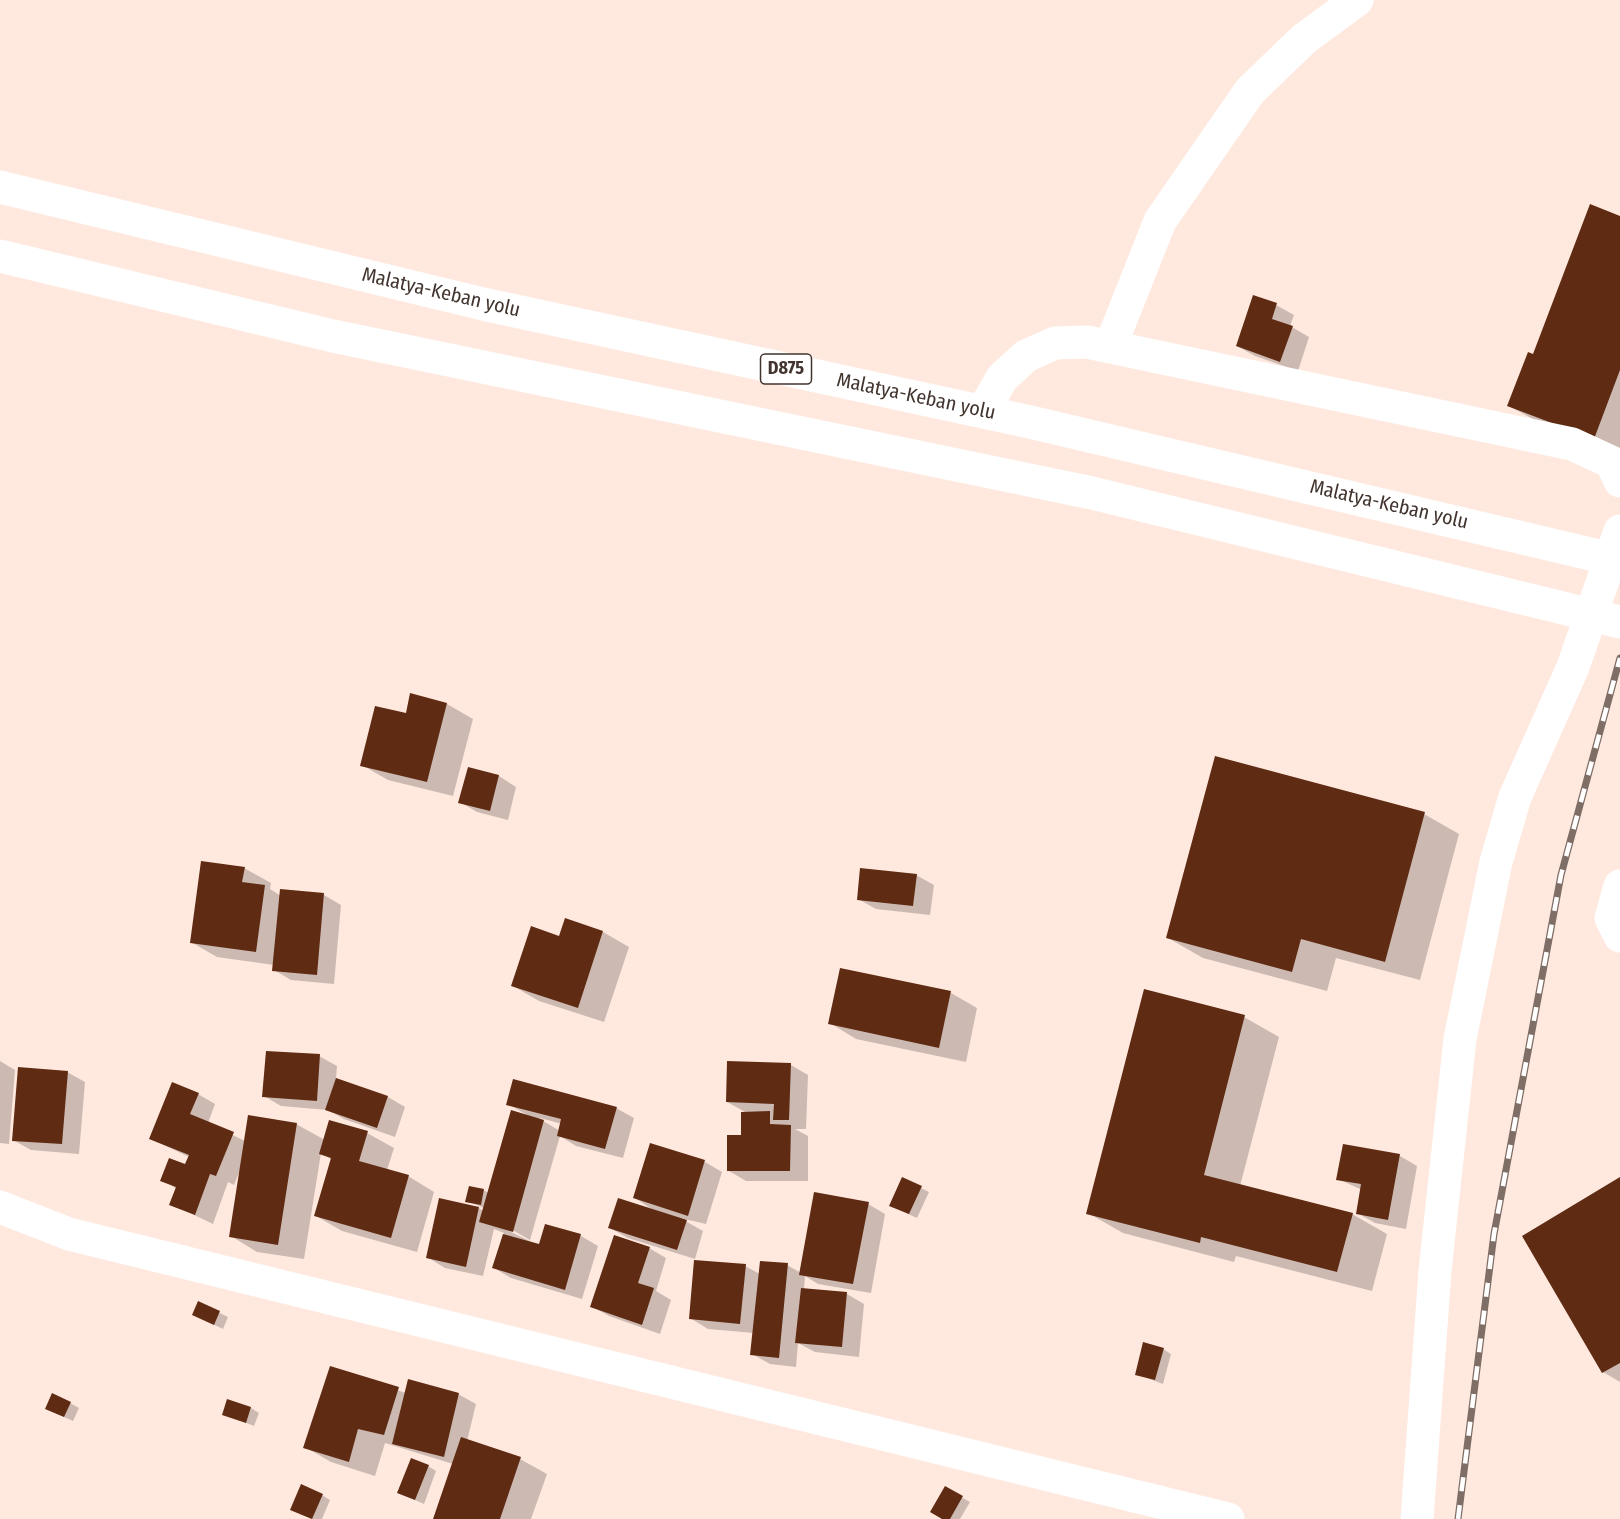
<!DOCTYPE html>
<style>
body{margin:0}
canvas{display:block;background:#ffe8de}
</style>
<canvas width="1620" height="1519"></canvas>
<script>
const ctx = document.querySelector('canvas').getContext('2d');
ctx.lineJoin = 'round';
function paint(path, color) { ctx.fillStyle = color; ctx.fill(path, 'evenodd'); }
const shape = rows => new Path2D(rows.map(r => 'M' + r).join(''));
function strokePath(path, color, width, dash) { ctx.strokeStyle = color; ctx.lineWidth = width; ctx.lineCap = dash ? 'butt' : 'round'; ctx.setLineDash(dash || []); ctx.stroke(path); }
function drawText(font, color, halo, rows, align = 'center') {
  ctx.font = font + ' "Fira Sans Condensed",sans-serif'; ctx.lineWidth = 6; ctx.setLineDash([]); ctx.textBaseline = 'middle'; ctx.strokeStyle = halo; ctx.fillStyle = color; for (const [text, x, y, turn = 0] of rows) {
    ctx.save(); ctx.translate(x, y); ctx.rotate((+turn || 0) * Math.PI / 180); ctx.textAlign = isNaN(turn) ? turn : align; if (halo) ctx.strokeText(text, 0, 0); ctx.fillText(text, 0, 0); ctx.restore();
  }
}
const shadow = shape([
 [1620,217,1620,455,1544,425,1509,406],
 [1276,305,1294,315,1290,326,1309,337,1298,371,1255,356,1237,346],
 [447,704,473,719,453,796,388,780,362,765,407,715],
 [469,769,499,776,516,787,508,820,477,812,460,802],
 [1424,814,1459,834,1420,980,1336,958,1327,991,1203,958,1168,938],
 [244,868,271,883,270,889,281,896,281,891,324,895,341,905,334,984,291,980,274,970,274,965,217,957,191,942],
 [916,875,934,885,930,915,876,909,858,899],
 [566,920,603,932,629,947,604,1022,539,1001,513,986,560,937],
 [841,970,951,993,977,1008,966,1062,856,1039,830,1023],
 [1244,1017,1279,1037,1240,1186,1352,1214,1387,1234,1372,1291,1236,1256,1234,1262,1123,1233,1088,1213],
 [319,1056,337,1066,336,1079,388,1097,405,1107,395,1137,344,1119,328,1110,281,1106,264,1096],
 [0,1061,15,1070,9,1144,0,1143],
 [791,1065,808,1075,806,1129,795,1129,808,1136,808,1181,746,1181,729,1171,743,1136,747,1113,727,1102],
 [67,1072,85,1082,79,1154,31,1150,13,1140],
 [198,1094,215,1104,208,1123,245,1141,296,1124,325,1140,367,1133,394,1148,387,1170,408,1176,434,1192,417,1252,342,1231,316,1216,332,1160,321,1153,304,1259,257,1252,231,1236,240,1170,234,1185,228,1182,213,1224,171,1204,177,1189,162,1180,186,1166,189,1157,151,1139],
 [508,1104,616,1108,634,1118,623,1158,576,1146,560,1136,530,1240,507,1227,505,1229,540,1246,546,1226,581,1236,598,1246,582,1299,511,1278,494,1268,504,1233,494,1229,483,1276,445,1268,427,1257,479,1208,483,1211,484,1208,467,1201,483,1190,489,1193,527,1115],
 [540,1118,562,1124,560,1131,540,1119],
 [651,1145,705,1162,722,1172,706,1224,680,1218,703,1231,695,1259,628,1238,610,1228,656,1212,635,1198],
 [1344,1146,1400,1156,1417,1166,1406,1229,1375,1223,1357,1213,1362,1190,1338,1179],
 [1620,1179,1620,1382,1603,1372],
 [921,1188,929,1192,917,1218,899,1210],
 [868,1204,885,1214,871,1293,818,1284,805,1276,804,1289,847,1294,864,1304,859,1357,815,1352,798,1343,796,1367,770,1364,752,1354,754,1333,708,1329,690,1318,745,1266,760,1274,787,1265,801,1273],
 [649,1248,666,1258,656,1291,671,1300,660,1334,609,1316,591,1306],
 [199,1303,228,1317,223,1329,202,1319],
 [1163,1349,1171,1354,1163,1384,1136,1374],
 [331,1368,406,1393,458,1394,476,1404,467,1441,520,1459,547,1474,531,1519,434,1519,453,1464,385,1443,375,1476,331,1462,305,1447],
 [70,1403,79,1408,73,1421,55,1413],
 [251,1408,259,1413,254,1426,224,1414],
 [428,1466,436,1471,424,1504,399,1493],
 [945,1488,970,1502,960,1519,945,1519],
 [322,1495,330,1500,322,1519,312,1519,300,1514]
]);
const building = shape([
 [1590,204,1620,216,1620,370,1594,439,1507,406,1528,352,1533,354],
 [1253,295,1277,303,1272,319,1293,326,1280,362,1236,346],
 [410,693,447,703,427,782,360,766,375,706,406,713],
 [1215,756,1425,812,1385,962,1301,939,1292,972,1166,938],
 [468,767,499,775,490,811,458,803],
 [201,861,245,867,242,882,265,885,256,952,190,943],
 [860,868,917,874,913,906,857,900],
 [280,889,324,893,317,975,272,971],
 [565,918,603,931,578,1008,511,986,531,926,559,936],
 [840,968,951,991,939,1048,828,1024],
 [1144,989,1245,1015,1204,1175,1353,1213,1337,1272,1201,1237,1200,1243,1086,1214],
 [266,1051,320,1054,317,1101,262,1097],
 [727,1061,791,1063,789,1120,773,1120,774,1104,726,1102],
 [18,1067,68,1071,62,1144,12,1141],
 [336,1078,388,1096,377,1128,325,1110],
 [513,1079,617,1107,605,1149,557,1136,561,1119,506,1105],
 [172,1082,199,1093,190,1114,234,1132,216,1176,210,1174,195,1215,169,1205,176,1187,160,1181,169,1158,185,1164,189,1155,149,1139],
 [511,1110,544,1120,513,1232,479,1222],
 [770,1111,770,1124,791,1125,790,1171,727,1171,727,1135,741,1135,741,1112],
 [248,1115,297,1123,278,1245,229,1237],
 [329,1120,368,1131,359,1161,409,1175,391,1238,314,1216,331,1158,319,1154],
 [650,1143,705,1160,688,1216,633,1198],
 [1343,1144,1400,1154,1388,1220,1356,1214,1361,1184,1336,1180],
 [902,1177,922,1186,909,1214,889,1206],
 [1620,1177,1620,1363,1602,1373,1522,1236],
 [469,1186,484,1189,481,1205,465,1202],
 [814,1192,869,1202,853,1284,799,1275],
 [439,1198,479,1207,466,1267,426,1258],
 [618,1198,687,1220,677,1250,608,1228],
 [545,1224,581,1234,565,1290,492,1268,503,1234,539,1244],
 [614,1235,650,1247,638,1283,654,1288,642,1325,590,1307],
 [694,1260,746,1264,740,1324,689,1319],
 [760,1261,788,1263,779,1358,750,1355],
 [801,1288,847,1292,842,1347,795,1343],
 [198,1301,220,1311,214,1325,192,1315],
 [1143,1342,1164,1348,1155,1380,1135,1375],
 [330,1366,399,1387,384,1435,358,1429,349,1462,303,1448],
 [408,1379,459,1393,444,1457,392,1444],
 [52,1393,71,1402,64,1417,45,1409],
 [227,1399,251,1407,246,1423,222,1415],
 [461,1437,521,1457,500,1519,433,1519],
 [411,1458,429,1465,415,1500,397,1493],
 [301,1484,323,1494,312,1519,290,1510],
 [945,1486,963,1496,950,1519,942,1519,930,1512]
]);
const minor = shape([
 [1110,347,1160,221,1250,91,1304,39,1357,0],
 [983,411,1002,378,1026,356,1055,343,1087,342,1572,444,1611,462,1620,481],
 [1620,886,1611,918,1620,936],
 [0,1207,69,1234,1228,1519],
 [1417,1519,1435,1271,1460,1039,1496,862,1515,797,1573,667,1620,531]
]);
const highway = shape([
 [0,187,483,304,1030,422,1620,561],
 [0,256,333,336,1092,493,1620,622]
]);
const rail = shape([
 [1458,1519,1494,1234,1561,875,1620,658]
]);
const shields = [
 [786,369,51]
];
const shieldNames = [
 ["D875",786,369]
];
const streetNames = [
 ["Malatya-Keban yolu",441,293,13],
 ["Malatya-Keban yolu",916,397,12],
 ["Malatya-Keban yolu",1389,505,13]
];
paint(shadow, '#0003');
paint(building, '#5f2b13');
strokePath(minor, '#fff', 33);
strokePath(highway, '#fff', 33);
strokePath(rail, '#7e6e66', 7);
strokePath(rail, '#fff', 4.5, [14]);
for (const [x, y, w] of shields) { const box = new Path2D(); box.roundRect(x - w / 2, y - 15, w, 30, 4.5); ctx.fillStyle = '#fff'; ctx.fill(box); strokePath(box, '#42342e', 1.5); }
drawText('bold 18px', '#42342e', null, shieldNames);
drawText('20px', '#42342e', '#fff', streetNames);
</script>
